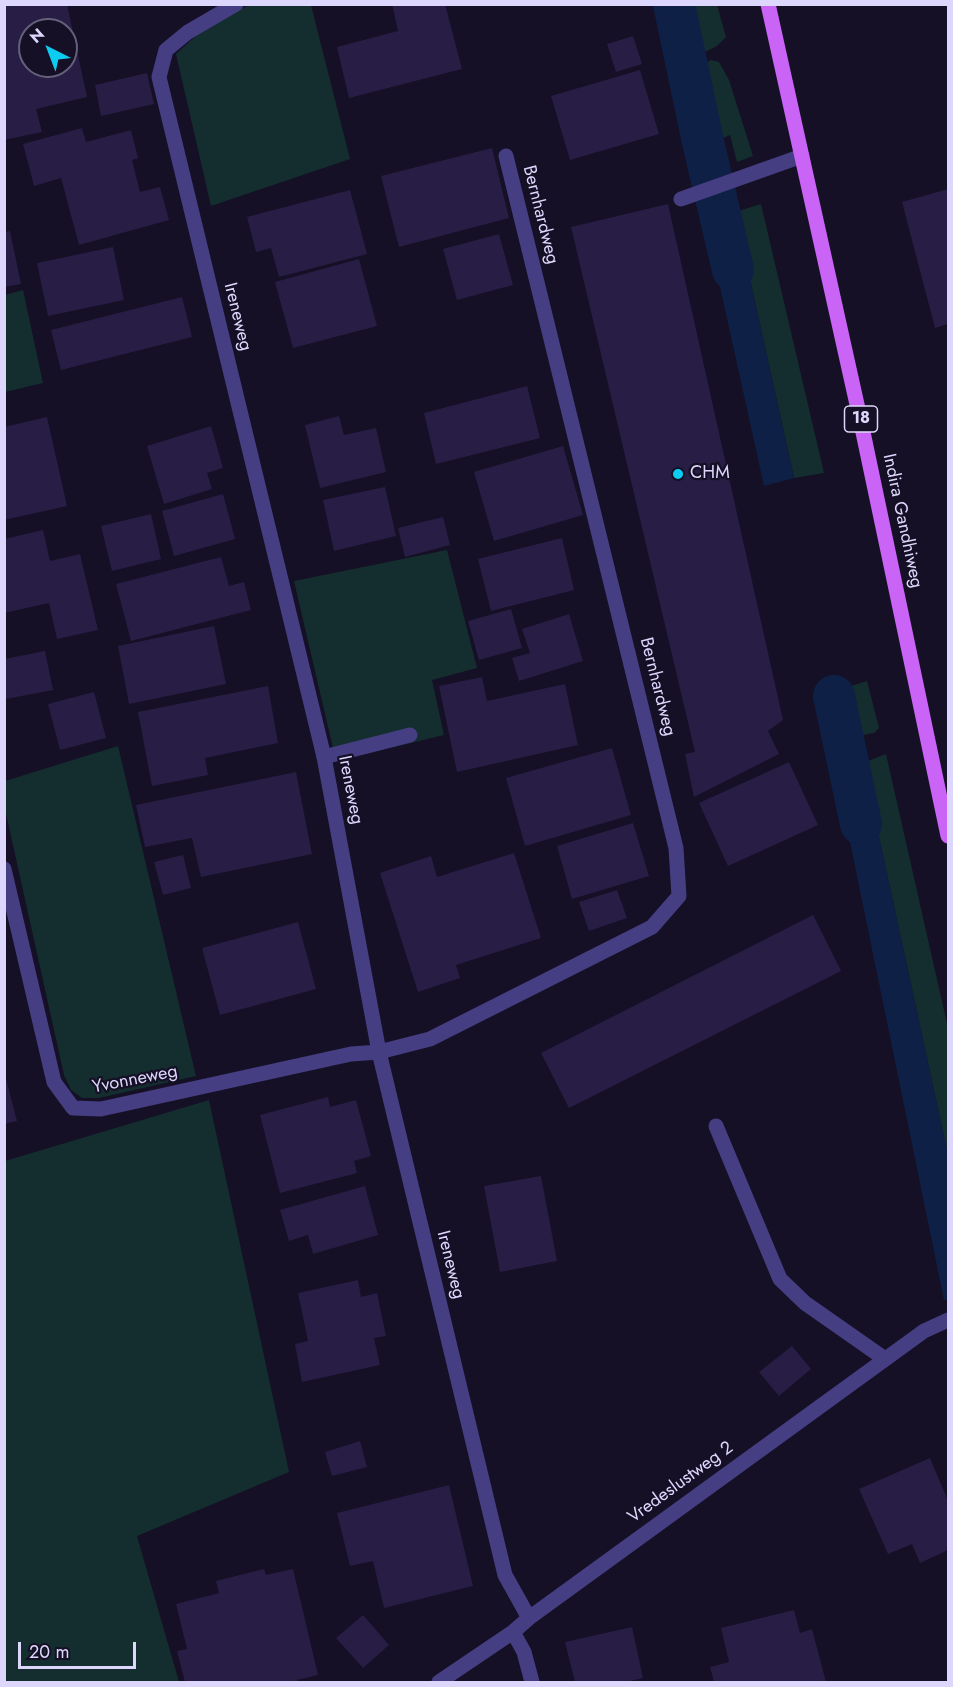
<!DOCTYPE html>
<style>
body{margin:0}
#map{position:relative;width:953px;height:1687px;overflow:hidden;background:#151025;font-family:Jost,sans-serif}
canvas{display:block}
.frame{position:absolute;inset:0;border:6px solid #ded7fd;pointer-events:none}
.north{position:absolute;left:18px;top:18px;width:60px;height:60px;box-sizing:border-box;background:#151025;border:2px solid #65607b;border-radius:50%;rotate:318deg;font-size:16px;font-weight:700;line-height:24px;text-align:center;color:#ded7fd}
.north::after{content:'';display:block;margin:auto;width:21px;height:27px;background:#0dccf2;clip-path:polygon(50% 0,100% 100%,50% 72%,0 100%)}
.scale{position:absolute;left:18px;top:1642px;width:118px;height:27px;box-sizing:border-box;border:3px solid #ded7fd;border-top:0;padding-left:8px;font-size:18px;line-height:21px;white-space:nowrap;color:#ded7fd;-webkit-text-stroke:4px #151025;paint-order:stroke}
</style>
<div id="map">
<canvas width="953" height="1687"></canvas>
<div class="frame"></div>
<div class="north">N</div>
<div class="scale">20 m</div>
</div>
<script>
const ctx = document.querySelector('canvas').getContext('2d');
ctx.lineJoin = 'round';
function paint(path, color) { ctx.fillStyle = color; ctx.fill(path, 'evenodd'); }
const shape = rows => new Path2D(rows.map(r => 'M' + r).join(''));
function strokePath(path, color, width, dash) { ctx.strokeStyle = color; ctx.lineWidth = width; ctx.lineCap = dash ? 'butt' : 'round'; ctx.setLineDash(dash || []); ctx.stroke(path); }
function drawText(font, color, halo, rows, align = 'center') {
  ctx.font = font + ' Jost,sans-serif'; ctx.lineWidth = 4.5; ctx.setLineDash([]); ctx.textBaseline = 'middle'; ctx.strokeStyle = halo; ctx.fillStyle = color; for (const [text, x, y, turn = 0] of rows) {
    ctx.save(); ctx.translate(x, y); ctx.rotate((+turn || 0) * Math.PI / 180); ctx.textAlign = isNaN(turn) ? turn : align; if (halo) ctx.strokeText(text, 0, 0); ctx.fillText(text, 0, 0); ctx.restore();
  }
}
const green = shape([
 [249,5,311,5,350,159,211,206,176,54,208,25],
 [689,5,717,5,726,37,717,46,701,54],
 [711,60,719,62,729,80,753,156,737,162,730,135,721,139,705,71,702,65],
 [761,204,824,473,794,478,735,212],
 [23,290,43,383,5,392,5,295],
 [447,550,477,668,432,680,444,735,336,761,294,581],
 [867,681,879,728,874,733,858,736,845,688],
 [118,746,196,1076,99,1098,82,1098,71,1090,64,1075,5,809,5,781],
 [886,754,948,1028,948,1155,863,763],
 [209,1100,289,1472,137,1536,179,1682,5,1682,5,1161]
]);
const water = shape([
 [658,5,689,5,701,54,675,62],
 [702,65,705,71,721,139,693,149,677,75],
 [735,212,794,478,764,486,705,219],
 [845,688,858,736,828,745,815,698],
 [863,763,948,1155,948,1299,944,1300,849,837,840,771]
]);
const canal = shape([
 [674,4,703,142,733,270],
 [834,696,861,824]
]);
const building = shape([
 [4,4,67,4,87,97,36,109,42,132,4,140],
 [30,30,66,30,66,66,30,66],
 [392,4,445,4,462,69,349,98,337,47,398,31],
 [633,36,642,64,616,72,607,44],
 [640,70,659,134,570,160,551,96],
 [147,73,154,104,101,116,95,85],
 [82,128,86,142,131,130,138,158,132,160,140,192,160,187,169,220,79,245,61,178,34,186,23,144],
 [492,148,509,218,399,247,381,176],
 [948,189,948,324,935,328,902,202],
 [350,190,367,254,279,277,271,248,256,252,247,217],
 [668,204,783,720,768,731,779,754,694,797,685,754,695,752,571,227],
 [10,231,21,284,4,287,4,232],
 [499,234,513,285,457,300,443,249],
 [113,247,124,300,48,316,37,263],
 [359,259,377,326,293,348,275,282],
 [182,297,192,337,61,370,51,330],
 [527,386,540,438,436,464,424,413],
 [339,416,344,435,376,428,386,472,320,488,305,425],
 [47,417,67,506,4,520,4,427],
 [211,426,223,468,207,473,212,489,164,504,147,446],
 [563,446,583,515,494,541,474,472],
 [385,487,396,536,334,551,323,500],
 [223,494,235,539,174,556,162,511],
 [151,514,161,559,112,571,101,526],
 [443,517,450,545,405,557,398,528],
 [43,530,50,561,80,554,98,630,57,639,49,603,4,613,4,539],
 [562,538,574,590,491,611,478,559],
 [221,557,229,586,244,582,251,610,131,641,116,584],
 [511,609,522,648,479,660,468,621],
 [569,614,583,661,519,681,512,658,530,653,522,629],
 [214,626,226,684,129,704,118,646],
 [45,651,53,690,6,699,4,659],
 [482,677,487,701,565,684,578,745,457,772,439,686],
 [268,686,278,743,205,758,208,775,152,786,138,712],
 [94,692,106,738,60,750,48,704],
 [612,748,631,815,525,846,506,778],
 [789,762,818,825,728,866,699,803],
 [296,772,312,854,201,877,192,838,145,847,136,805],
 [633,823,649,876,572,899,557,846],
 [514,853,541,938,456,965,460,978,418,992,380,873,431,856,437,877],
 [183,855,191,888,163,895,154,862],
 [617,890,627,918,589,931,579,902],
 [813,915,841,971,569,1108,541,1053],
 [298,922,316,989,220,1015,202,948],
 [4,1071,17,1121,4,1124],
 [328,1097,330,1107,356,1100,371,1156,354,1161,357,1173,280,1193,260,1115],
 [541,1176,557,1261,500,1272,484,1186],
 [365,1186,378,1235,313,1254,308,1235,289,1241,280,1210],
 [358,1280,361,1297,377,1293,386,1336,374,1338,380,1365,302,1382,295,1344,308,1341,298,1293],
 [792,1346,811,1369,779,1396,759,1372],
 [360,1441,367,1467,332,1476,325,1452],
 [930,1458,948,1501,948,1550,920,1563,912,1544,888,1554,859,1489],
 [449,1485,473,1586,384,1608,373,1561,350,1566,337,1513],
 [264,1569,266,1575,293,1569,318,1675,297,1680,298,1682,185,1682,177,1651,187,1649,176,1604,219,1593,216,1581],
 [794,1610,800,1633,812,1629,826,1682,714,1682,710,1667,729,1662,721,1628],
 [363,1615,389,1645,363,1668,336,1638],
 [632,1627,643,1678,626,1682,575,1682,565,1642]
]);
const service = shape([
 [681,199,802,156],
 [324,757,410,735],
 [716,1126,780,1279,805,1303,885,1359]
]);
const minor = shape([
 [236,4,188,32,166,50,159,77,324,757,379,1052,505,1575,529,1618],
 [4,869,54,1082,73,1108,101,1109,351,1054,379,1052,430,1039,652,927,679,896,676,848,506,156],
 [513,1632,524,1652,532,1682],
 [439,1682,513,1632,529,1618,924,1331,948,1320]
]);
const primary = shape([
 [768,4,860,418,948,836]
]);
const markers = [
 [678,474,6,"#0dccf2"]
];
const shields = [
 [861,419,33]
];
const shieldNames = [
 ["18",861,419]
];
const streetNames = [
 ["Bernhardweg",540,215,76],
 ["Ireneweg",237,317,76],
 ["Indira Gandhiweg",902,521,78],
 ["Bernhardweg",657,687,76],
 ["Ireneweg",350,790,79],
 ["Yvonneweg",135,1080,-11],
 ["Ireneweg",450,1265,76],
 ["Vredeslustweg 2",681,1483,-36]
];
const poiNames = [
 ["CHM",690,474]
];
paint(green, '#142e2f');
paint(water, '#0f2046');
strokePath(canal, '#0f2046', 42);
paint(building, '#281d45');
strokePath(service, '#453e82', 15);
strokePath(minor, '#453e82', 15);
strokePath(primary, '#ca64f7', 15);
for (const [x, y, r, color] of markers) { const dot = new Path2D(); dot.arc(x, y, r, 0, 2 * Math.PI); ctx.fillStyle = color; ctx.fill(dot); strokePath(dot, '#151025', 2); }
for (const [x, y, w] of shields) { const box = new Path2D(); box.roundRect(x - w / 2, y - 13, w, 26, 4.5); ctx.fillStyle = '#151025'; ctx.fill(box); strokePath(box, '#ded7fd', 1.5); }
drawText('bold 16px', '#ded7fd', null, shieldNames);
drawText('18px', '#ded7fd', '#151025', streetNames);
drawText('18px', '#ded7fd', '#151025', poiNames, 'left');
</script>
